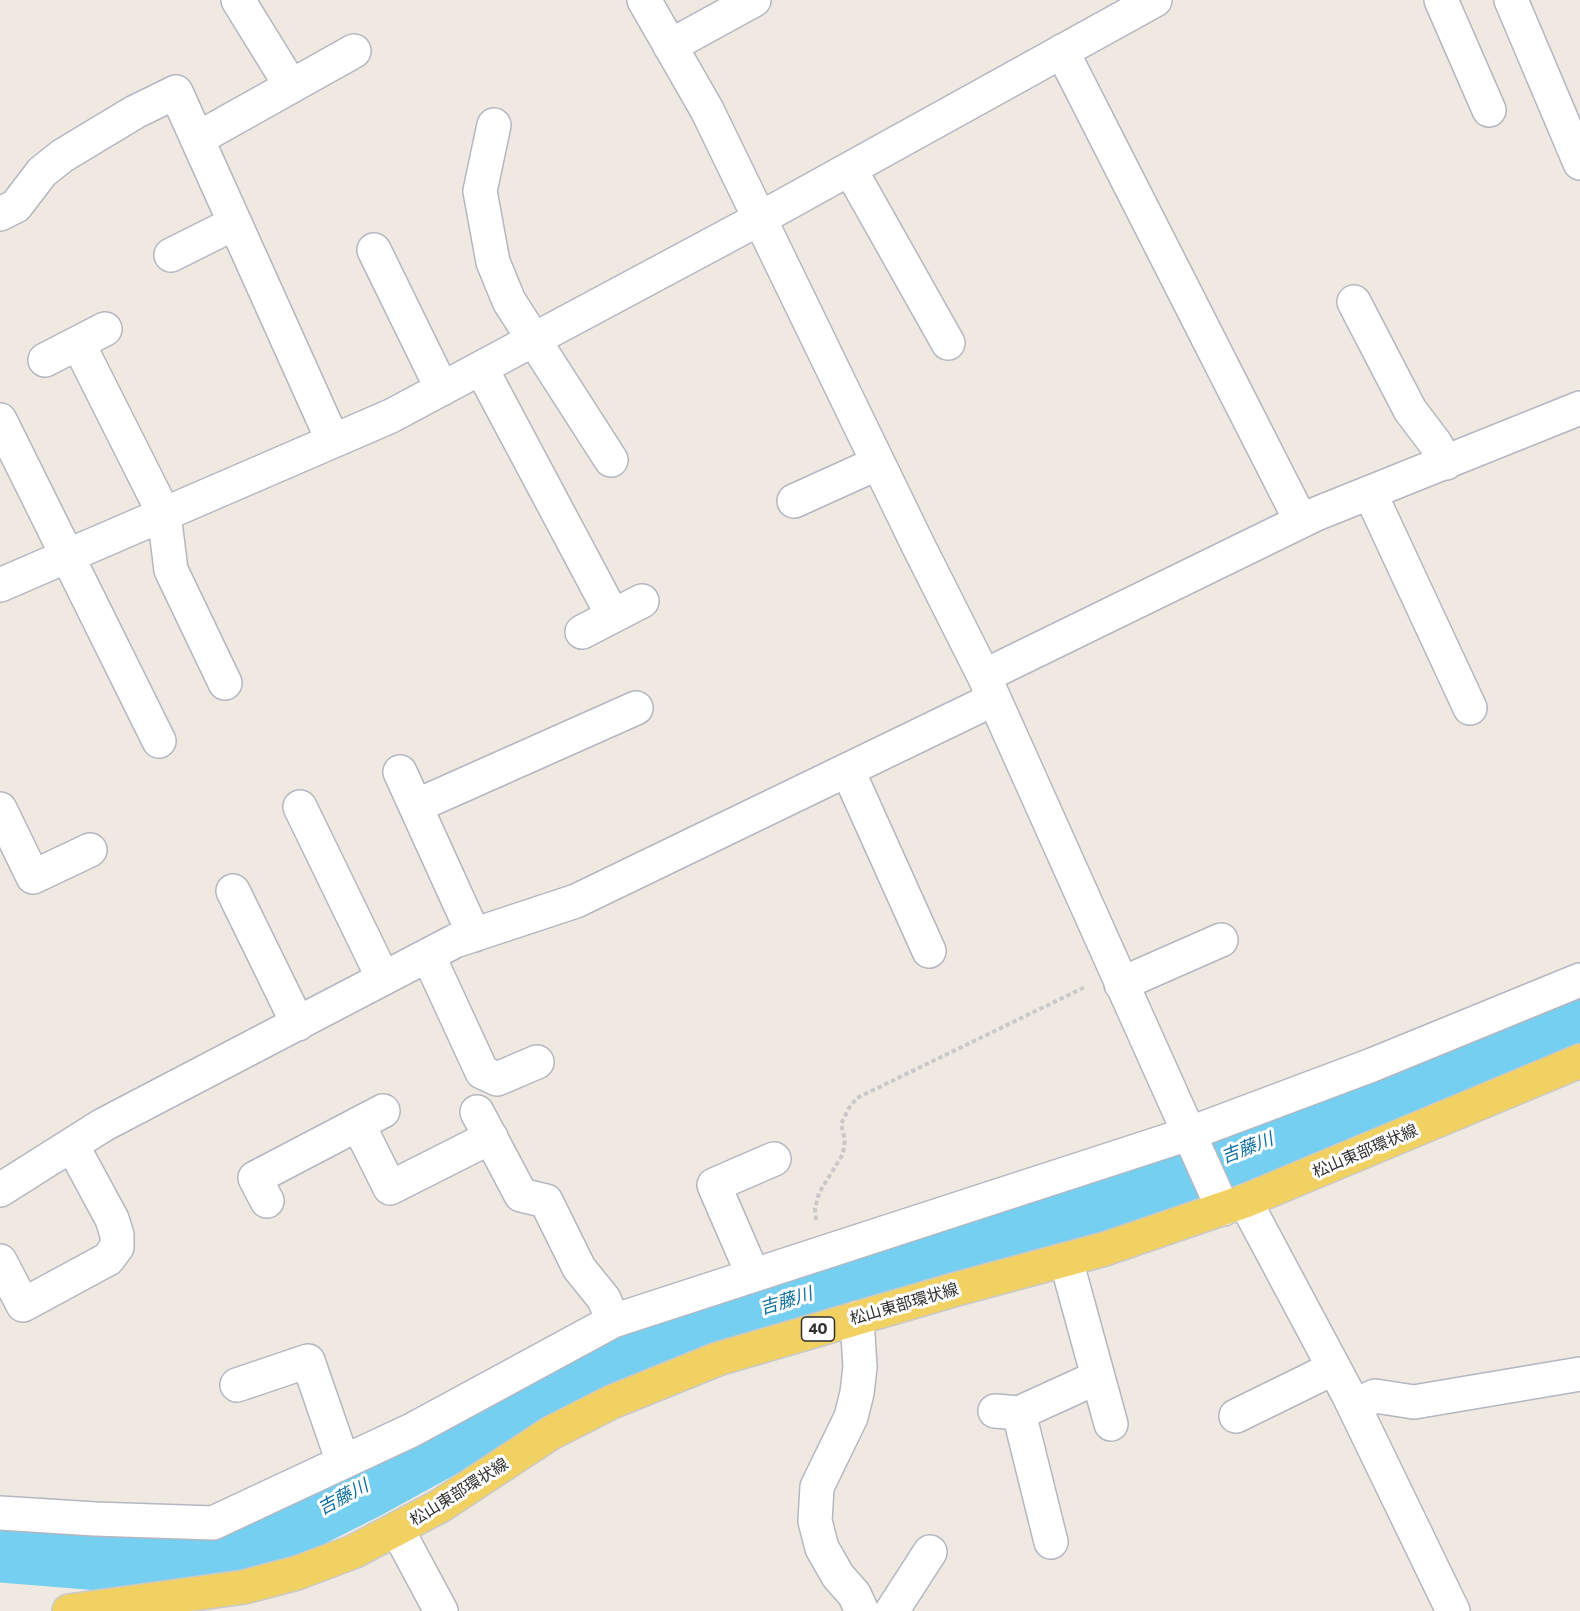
<!DOCTYPE html>
<meta charset="utf-8">
<style>
body{margin:0}
canvas{display:block;background:#efe9e1}
</style>
<canvas width="1580" height="1611"></canvas>
<script>
const ctx = document.querySelector('canvas').getContext('2d');
ctx.lineJoin = 'round';
const shape = rows => new Path2D(rows.map(r => 'M' + r).join(''));
function strokePath(path, color, width, dash) { ctx.strokeStyle = color; ctx.lineWidth = width; ctx.lineCap = dash ? 'butt' : 'round'; ctx.setLineDash(dash || []); ctx.stroke(path); }
function drawText(font, color, halo, rows, align = 'center') {
  ctx.font = font + ' Commissioner,"Noto Sans JP",sans-serif'; ctx.lineWidth = 6; ctx.setLineDash([]); ctx.textBaseline = 'middle'; ctx.strokeStyle = halo; ctx.fillStyle = color; for (const [text, x, y, turn = 0] of rows) {
    ctx.save(); ctx.translate(x, y); ctx.rotate((+turn || 0) * Math.PI / 180); ctx.textAlign = isNaN(turn) ? turn : align; if (halo) ctx.strokeText(text, 0, 0); ctx.fillText(text, 0, 0); ctx.restore();
  }
}
const river = shape([
 [0,1551,150,1563,212,1557,256,1543,371,1485,608,1355,785,1303,1121,1197,1518,1044,1580,1018]
]);
const path = shape([
 [816,1220,815,1209,819,1193,843,1154,845,1140,841,1124,849,1108,857,1098,1085,987]
]);
const minor = shape([
 [238,0,291,86],
 [644,0,707,110,918,545,984,676,1223,1209],
 [1441,0,1489,110],
 [1511,0,1580,163],
 [670,46,754,0],
 [1062,51,1301,521],
 [494,125,480,191,493,262,509,301,611,460],
 [197,139,354,51],
 [850,169,948,343],
 [0,214,16,206,42,172,62,156,135,112,176,92,333,441],
 [374,250,442,389],
 [171,255,235,223],
 [1354,302,1410,410,1435,443,1446,463],
 [78,343,164,514,171,570,225,683],
 [45,360,105,329],
 [481,368,613,616],
 [0,420,159,741],
 [1370,493,1470,708],
 [794,501,878,463],
 [0,585,391,416,759,219,1155,0],
 [582,632,642,601],
 [984,676,1316,514,1580,408],
 [848,771,929,951],
 [400,772,474,935],
 [416,806,636,708],
 [300,807,383,978],
 [0,809,33,877,90,850],
 [233,891,298,1024],
 [428,955,482,1072,497,1079,537,1062],
 [1121,984,1221,940],
 [477,1112,521,1195,546,1201,579,1268,604,1299,613,1321],
 [358,1124,390,1188,491,1137],
 [0,1190,103,1125,455,941,576,901,994,699],
 [267,1201,255,1178,383,1111],
 [1245,1201,1349,1396,1453,1611],
 [1066,1260,1111,1424],
 [0,1261,23,1305,108,1259,117,1247,117,1235,112,1219,72,1145],
 [753,1275,714,1185,774,1159],
 [857,1318,860,1367,857,1393,851,1417,817,1487,815,1521,822,1548,838,1576,854,1594,862,1611],
 [237,1385,308,1361,343,1462],
 [1354,1406,1375,1396,1414,1402,1580,1374],
 [995,1411,1019,1413,1098,1377],
 [1019,1413,1051,1542],
 [1236,1416,1334,1368],
 [0,1513,95,1519,213,1523,412,1430,613,1321,1188,1134,1372,1065,1580,980],
 [397,1529,441,1611],
 [892,1611,930,1552]
]);
const major = shape([
 [69,1611,244,1587,297,1573,353,1552,440,1506,551,1433,612,1402,718,1359,957,1289,1105,1249,1245,1201,1580,1061]
]);
const shields = [
 [818,1329,33]
];
const shieldNames = [
 ["40",818,1329]
];
const streetNames = [
 ["松山東部環状線",1365,1151,-23],
 ["松山東部環状線",904,1304,-16],
 ["松山東部環状線",459,1492,-32]
];
const waterNames = [
 ["吉藤川",1247,1148,-21],
 ["吉藤川",786,1301,-17],
 ["吉藤川",343,1497,-28]
];
strokePath(river, '#75cff0', 63);
strokePath(minor, '#b4b7c1', 36);
strokePath(major, '#c9c9c9', 36);
strokePath(path, '#c9c9c9', 4, [4.5, 3]);
strokePath(minor, '#fff', 33);
strokePath(major, '#f2d163', 33);
for (const [x, y, w] of shields) { const box = new Path2D(); box.roundRect(x - w / 2, y - 12, w, 24, 4.5); ctx.fillStyle = '#fff'; ctx.fill(box); strokePath(box, '#2e2e2e', 1.5); }
drawText('bold 15px', '#2e2e2e', null, shieldNames);
drawText('16px', '#2e2e2e', '#fff', streetNames);
drawText('italic 18px', '#0d6fa3', '#fff', waterNames);
</script>
